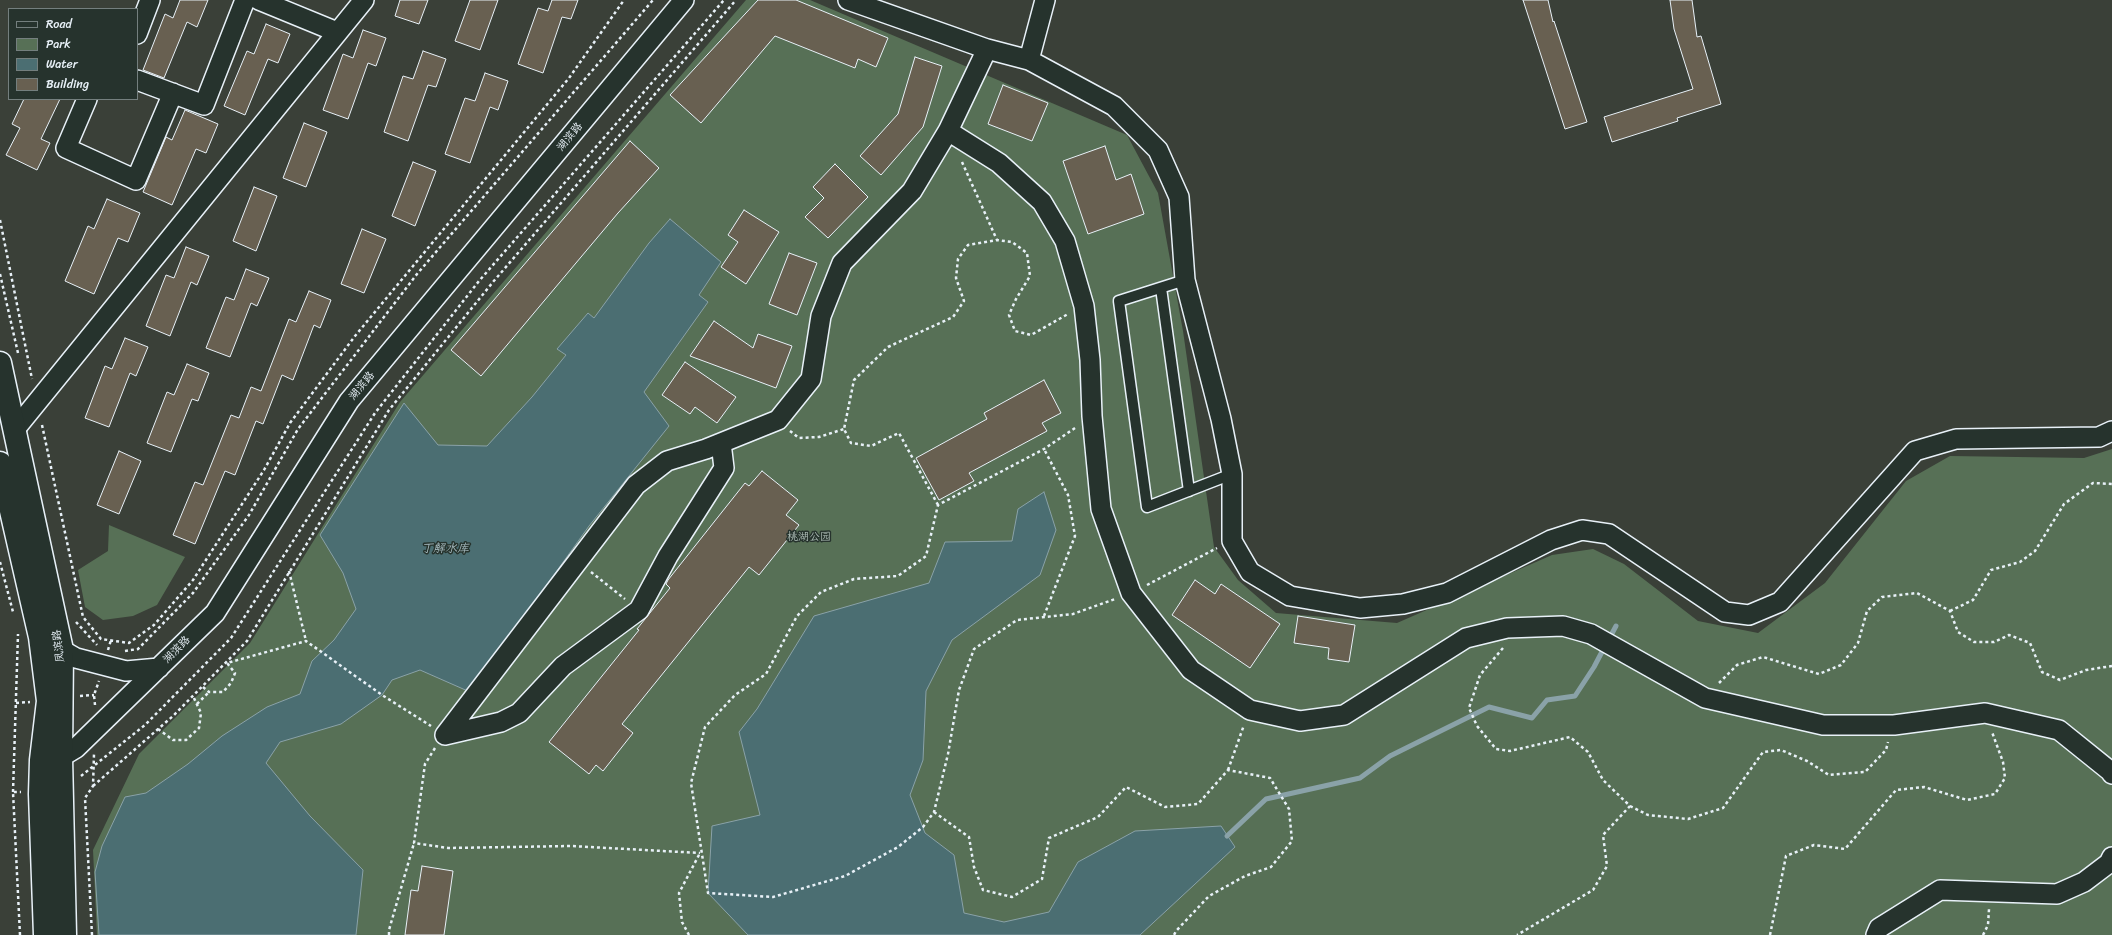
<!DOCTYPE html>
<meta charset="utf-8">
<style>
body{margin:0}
#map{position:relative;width:2112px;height:935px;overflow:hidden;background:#3a4038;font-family:Sriracha,sans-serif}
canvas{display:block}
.legend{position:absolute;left:8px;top:8px;width:130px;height:92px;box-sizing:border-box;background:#26332d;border:1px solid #747f7e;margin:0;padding:5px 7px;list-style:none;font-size:12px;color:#e8f1f8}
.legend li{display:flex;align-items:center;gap:8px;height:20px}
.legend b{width:20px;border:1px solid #747f7e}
</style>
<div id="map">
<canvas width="2112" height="935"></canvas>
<ul class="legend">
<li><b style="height:5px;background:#26332d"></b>Road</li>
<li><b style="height:11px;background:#577056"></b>Park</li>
<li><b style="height:11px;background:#4b6e72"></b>Water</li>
<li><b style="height:11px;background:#686051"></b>Building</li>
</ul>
</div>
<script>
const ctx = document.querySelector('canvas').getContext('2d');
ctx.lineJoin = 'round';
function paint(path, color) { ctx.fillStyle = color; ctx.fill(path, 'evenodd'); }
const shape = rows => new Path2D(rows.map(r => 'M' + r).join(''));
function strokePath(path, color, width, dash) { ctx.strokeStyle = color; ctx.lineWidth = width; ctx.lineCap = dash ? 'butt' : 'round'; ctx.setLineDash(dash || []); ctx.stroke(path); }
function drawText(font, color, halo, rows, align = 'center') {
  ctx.font = font + ' Sriracha,"LXGW WenKai TC",sans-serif'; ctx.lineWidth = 3; ctx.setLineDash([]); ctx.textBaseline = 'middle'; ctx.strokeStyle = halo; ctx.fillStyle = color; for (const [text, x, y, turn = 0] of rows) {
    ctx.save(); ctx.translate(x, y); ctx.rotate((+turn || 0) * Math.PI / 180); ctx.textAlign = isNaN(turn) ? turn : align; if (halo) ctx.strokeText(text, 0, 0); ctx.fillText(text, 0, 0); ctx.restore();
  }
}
const green = shape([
 [746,0,810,0,1127,135,1158,193,1183,331,1214,547,1238,580,1276,613,1397,623,1552,555,1593,549,1624,564,1698,621,1758,633,1825,583,1906,481,1950,456,2084,458,2112,449,2112,935,97,935,93,850,139,754,250,643,400,402],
 [109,525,185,557,157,605,133,616,103,620,85,607,78,570,108,551]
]);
const water = shape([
 [670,219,721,262,699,295,708,302,644,392,669,426,589,526,470,692,420,670,392,680,382,695,341,724,280,742,266,763,310,816,363,870,356,935,99,935,95,872,102,846,125,797,146,793,188,764,222,736,267,707,300,694,312,661,334,640,356,609,343,573,320,535,404,403,438,445,487,446,532,397,566,355,557,349,588,313,594,318,649,243,670,219],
 [1044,492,1056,530,1040,575,952,640,926,691,923,760,910,795,925,833,954,855,964,913,1004,922,1049,912,1078,862,1135,831,1221,826,1235,847,1140,935,748,935,708,893,712,826,760,815,739,732,757,709,814,616,929,583,945,542,1012,541,1018,509,1044,492]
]);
const stream = shape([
 [1609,639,1616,626],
 [1227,836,1266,799,1360,778,1390,756,1489,707,1532,718,1547,700,1575,696,1594,667,1605,646]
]);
const building = shape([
 [180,0,208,0,197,27,187,22,164,78,143,70,165,14,173,18,180,0],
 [400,0,428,0,419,24,395,16,400,0],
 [470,0,498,0,480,50,455,41,470,0],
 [552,0,578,0,571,19,562,17,543,73,518,64,538,8,548,11,552,0],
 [758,0,796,0,888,38,876,67,858,59,855,68,775,36,701,123,670,95,758,0],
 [1523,0,1548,0,1553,22,1554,21,1587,122,1565,129,1523,0],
 [1670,0,1692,0,1697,37,1701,36,1721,104,1677,118,1678,121,1612,142,1604,117,1693,89,1674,29,1670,0],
 [266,24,290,34,278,63,268,59,245,115,224,106,247,51,254,54,266,24],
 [363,30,386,38,376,66,368,63,348,119,323,110,343,54,353,58,363,30],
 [423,51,446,59,436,87,428,85,408,141,384,132,403,76,413,79,423,51],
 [915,57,942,66,923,127,881,175,860,156,898,114,915,57],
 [485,73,508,81,498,110,490,107,470,163,445,154,465,98,475,101,485,73],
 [1003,85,1048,103,1032,141,988,124,1003,85],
 [24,99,60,99,41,139,50,143,37,170,6,155,20,128,12,124,24,99],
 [185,110,218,124,206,153,196,149,172,205,143,192,166,137,172,140,185,110],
 [304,123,327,132,306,187,283,178,304,123],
 [630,141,659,168,618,213,481,376,451,350,630,141],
 [1105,146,1116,180,1131,174,1144,214,1088,234,1063,161,1105,146],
 [413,162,436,171,415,226,392,216,413,162],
 [835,164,868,197,828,238,805,217,824,198,813,187,835,164],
 [254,187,277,196,256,251,233,241,254,187],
 [107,199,140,213,128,242,118,238,94,294,65,281,88,226,94,229,107,199],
 [744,210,779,232,746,284,721,267,738,242,728,235,744,210],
 [362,229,386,239,364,293,341,284,362,229],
 [186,247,209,256,197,285,191,282,170,336,146,326,166,275,174,278,186,247],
 [789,253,817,263,797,315,769,304,789,253],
 [246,269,269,278,257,306,251,303,230,357,206,348,226,297,234,300,246,269],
 [309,291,331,300,320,328,314,325,293,380,282,375,263,424,256,421,235,475,225,471,195,544,173,535,195,482,203,485,231,415,239,418,251,387,261,391,289,319,296,322,309,291],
 [714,321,753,348,758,334,792,346,776,388,690,356,714,321],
 [125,338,148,347,136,376,130,373,109,427,85,418,105,366,112,369,125,338],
 [685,362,736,397,717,423,695,407,690,414,662,395,685,362],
 [187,364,209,373,198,401,192,399,171,452,147,443,167,392,174,395,187,364],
 [1044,380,1061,413,1042,423,1047,431,969,473,974,481,939,500,916,458,987,419,984,413,1044,380],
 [119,451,141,461,119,514,97,505,119,451],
 [762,471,798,500,786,515,799,525,759,575,749,567,622,724,633,733,603,771,596,765,589,774,549,742,639,630,637,629,670,588,666,584,668,580,745,483,749,486,762,471],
 [1195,580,1215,594,1221,584,1280,624,1250,668,1172,615,1195,580],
 [1298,616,1355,625,1349,662,1328,659,1329,648,1294,643,1298,616],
 [422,866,453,871,444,935,405,935,411,890,418,891,422,866]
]);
const path = shape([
 [962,162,997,240],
 [0,220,32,379],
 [0,274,18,353],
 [42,425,83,617,101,639,129,643,154,625,193,580,264,470,290,423,355,336,569,78,624,0],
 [1075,428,1044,449,938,505,926,556,898,576,854,579,821,592,797,616,766,674,735,695,705,727,691,783,708,893,773,897,845,876,898,847,923,827,934,812,948,754,959,690,974,649,1017,620,1073,614,1115,599],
 [790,431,799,438,819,437,844,429],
 [938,505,899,433,871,446,851,443,844,429,854,380,888,347,953,317,964,301,956,278,958,259,968,245,997,240,1012,242,1027,253,1030,276,1016,299,1009,315,1015,331,1031,335,1068,314],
 [0,562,13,612],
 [289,571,306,641],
 [591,572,625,599],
 [1147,585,1217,548],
 [1950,611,1973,600,1991,570,2020,562,2035,551,2064,504,2093,483,2112,484],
 [1044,616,1075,536,1068,495,1044,449],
 [76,622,97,645],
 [1503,648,1480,675,1469,708,1477,726,1496,749,1510,751,1570,737,1588,752,1603,780,1630,806,1603,835,1607,866,1593,890,1517,935],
 [108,650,111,640],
 [125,651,138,649,193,593,249,515,298,429,417,274,653,0],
 [1719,683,1737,665,1763,657,1819,674,1841,665,1858,643,1867,611,1882,597,1917,593,1950,611,1958,632,1974,642,1994,642,2009,635,2030,643,2042,672,2060,680,2086,670,2112,666],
 [203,687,209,692,223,692,231,683,235,673,227,663,306,641,382,695,431,726],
 [80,696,94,695],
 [16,703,30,702],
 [197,704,209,692],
 [95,705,94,695,99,681],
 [158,729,173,740,186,740,199,728,201,713,193,696],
 [435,748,425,764,414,843,448,848,571,846,700,853],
 [1228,770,1244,725],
 [81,776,145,725,231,638,375,413,479,281,724,0],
 [93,786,173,716,247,641,389,410,493,282,736,0],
 [13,792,18,634],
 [1630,806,1648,815,1688,819,1723,808,1763,752,1781,750,1807,761,1829,775,1865,772,1886,750,1888,742],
 [934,812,969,837,974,867,983,890,1012,897,1042,879,1049,838,1098,817,1126,787,1165,807,1198,804,1228,770,1270,778,1289,809,1292,841,1271,867,1245,876,1209,896,1176,931,1174,935],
 [20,935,13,792,21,792],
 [92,935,85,798,93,786,94,754],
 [389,935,389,930,414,843],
 [689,935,682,922,679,893,700,853],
 [1770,935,1786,856,1814,845,1845,849,1896,790,1924,787,1967,800,1995,794,2005,778,2003,762,1992,732],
 [1983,935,1988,925,1989,909]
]);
const lane = shape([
 [1185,280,1119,301,1147,507,1232,474],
 [1161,288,1189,491]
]);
const street = shape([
 [259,0,337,32],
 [848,0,987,49,1029,60,1114,106,1158,150,1179,197,1185,280,1221,419,1232,474,1232,541,1250,572,1290,596,1360,608,1403,604,1447,593,1551,540,1582,530,1609,534,1725,612,1749,615,1780,602,1915,451,1956,439,2099,437,2112,431],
 [137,34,150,0],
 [1029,60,1045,0],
 [137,80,204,105,245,0],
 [87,99,66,148,136,180,173,93],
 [948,131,999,163,1042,202,1065,241,1084,306,1090,360,1092,416,1101,509,1131,593,1191,670,1250,710,1300,721,1344,715,1466,638,1507,628,1563,626,1591,634,1705,698,1823,725,1894,725,1985,713,2059,730,2110,771,2112,774],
 [16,428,364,0],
 [62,650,76,658,126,671,159,668],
 [445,735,636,485,667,461,706,449,778,420,811,379,821,316,842,263,912,191,948,131,987,49],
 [445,735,501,722,519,713,563,666,639,610,668,556,724,468,721,443],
 [48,759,61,757,76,748,215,613,349,401,684,0],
 [1876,935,1879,928,1940,890,2057,894,2084,882,2109,863,2112,857]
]);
const secondary = shape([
 [0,363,62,650,61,757,65,935],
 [0,463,40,637,48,701,41,760,40,794,45,935]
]);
const streetNames = [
 ["湖滨路",570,137,-50],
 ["湖滨路",362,386,-50],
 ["凤滨路",59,646,-97],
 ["湖滨路",177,650,-45]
];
const parkNames = [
 ["桃湖公园",809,537]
];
const waterNames = [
 ["丁解水库",445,549]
];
paint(green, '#577056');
paint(water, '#4b6e72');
strokePath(water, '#8aa2a8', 1);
strokePath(stream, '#8aa2a8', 5);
paint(building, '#686051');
strokePath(building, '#e8f1f8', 1);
strokePath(lane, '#e8f1f8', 13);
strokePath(street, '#e8f1f8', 22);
strokePath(secondary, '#e8f1f8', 25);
strokePath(path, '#e8f1f8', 2.5, [3, 3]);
strokePath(lane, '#26332d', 10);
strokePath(street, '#26332d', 19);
strokePath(secondary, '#26332d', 22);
drawText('11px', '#e8f1f8', '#26332d', streetNames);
drawText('11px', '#aebdb7', '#26332d', parkNames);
drawText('italic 12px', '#a9bdc2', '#26332d', waterNames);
</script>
